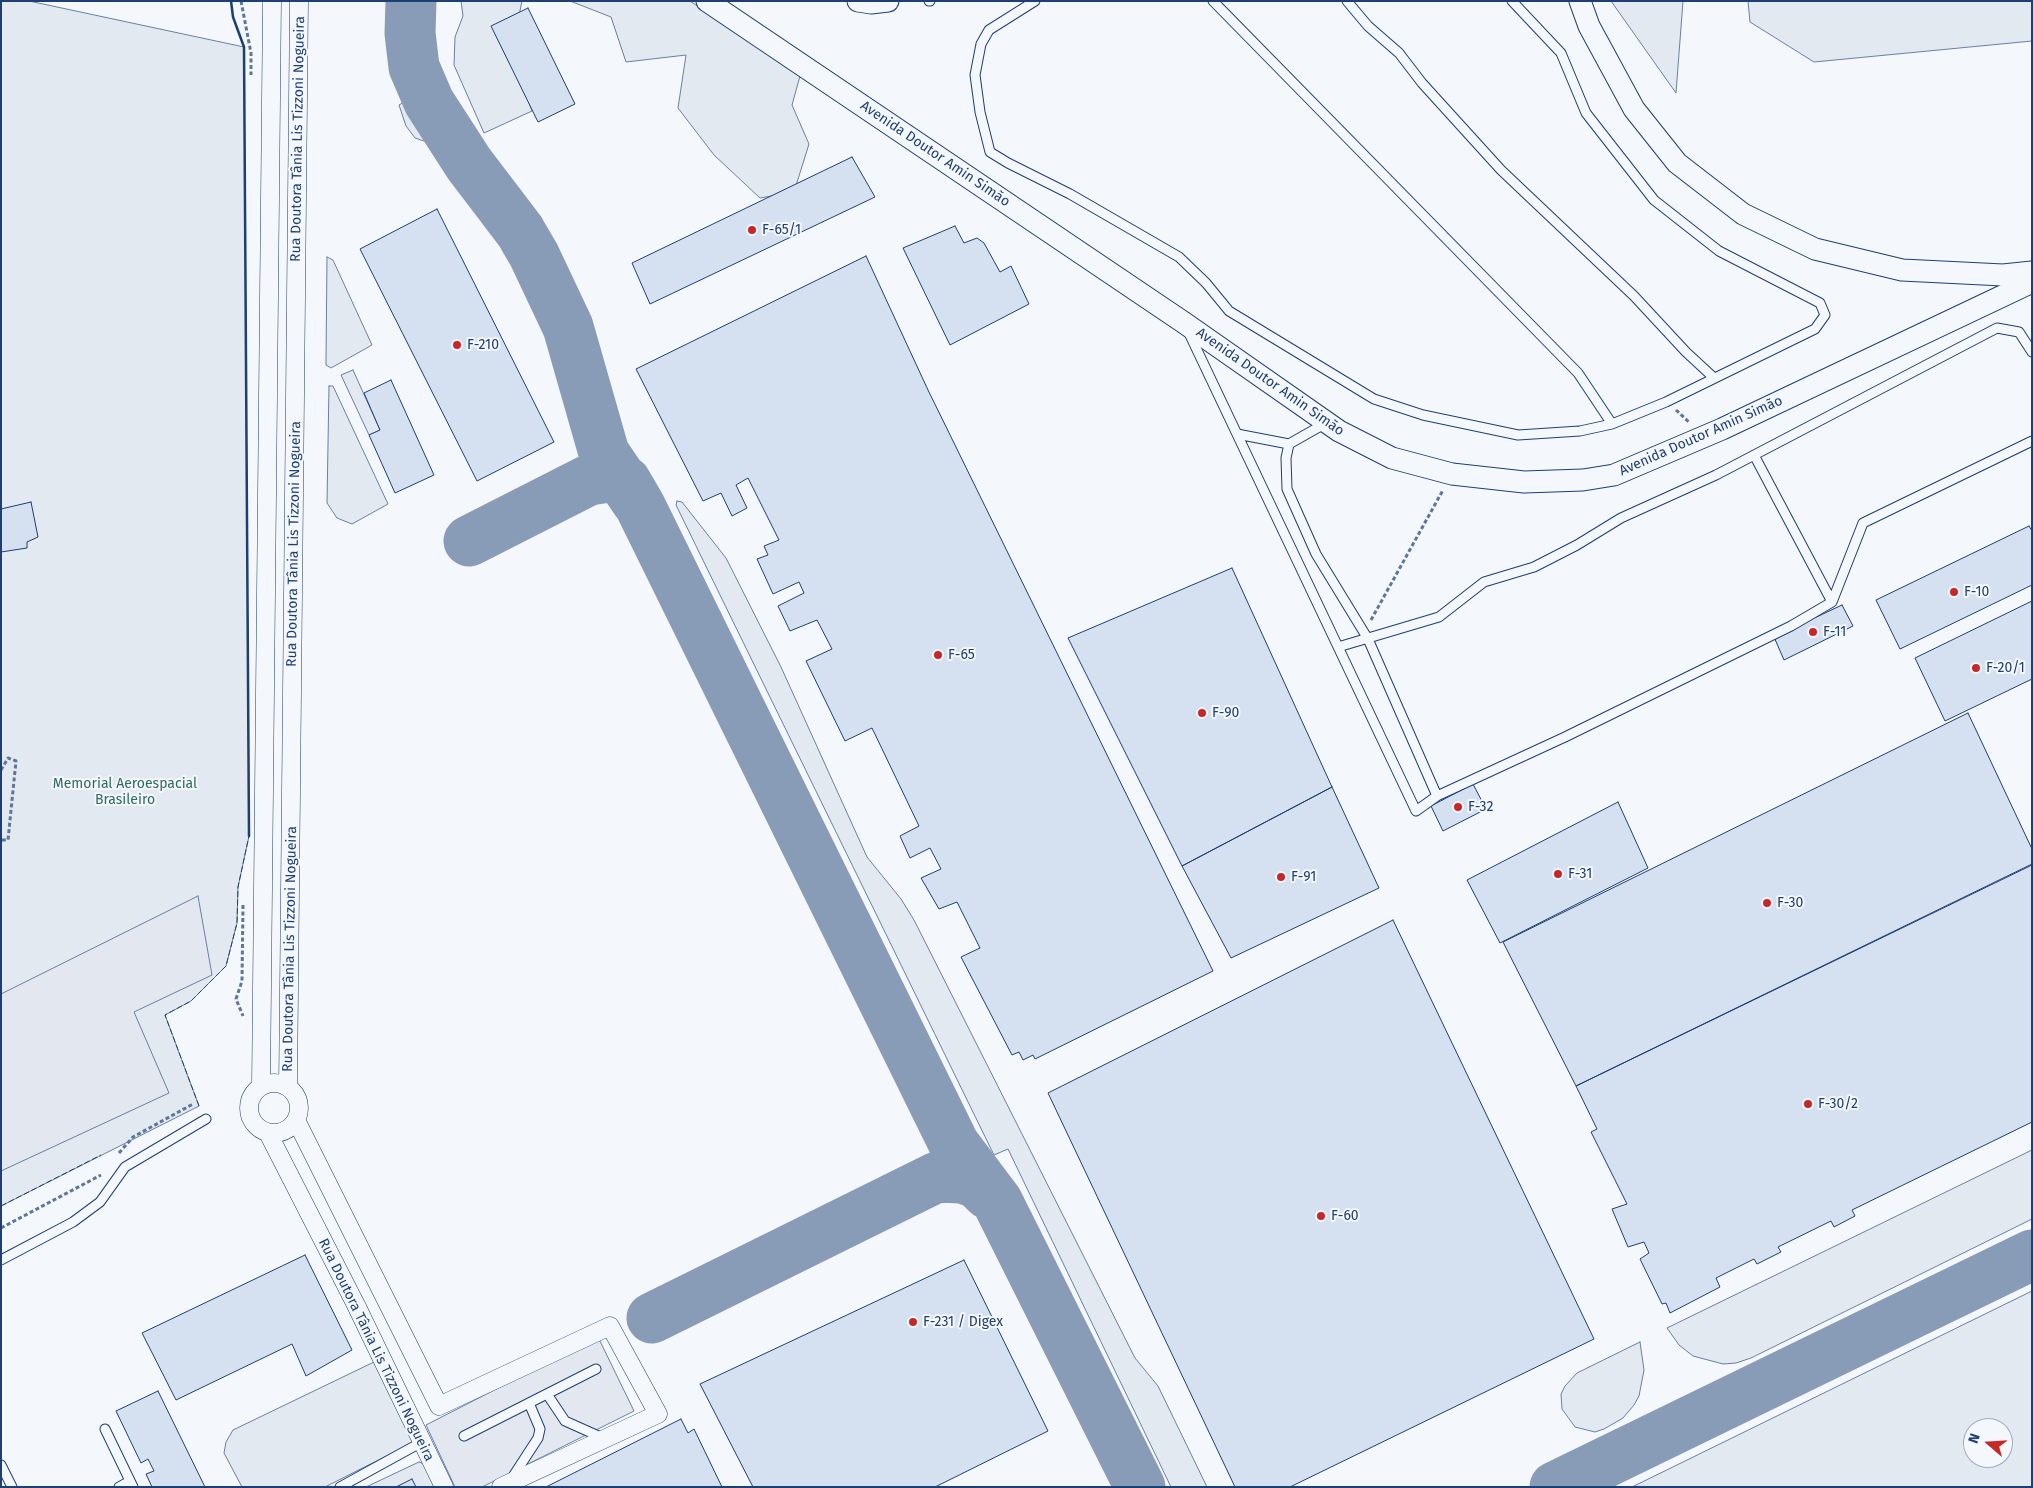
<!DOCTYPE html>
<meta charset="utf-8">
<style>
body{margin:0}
#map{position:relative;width:2033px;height:1488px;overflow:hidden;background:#f4f7fb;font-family:"Fira Sans",sans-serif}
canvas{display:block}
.frame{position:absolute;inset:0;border:2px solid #1d3f73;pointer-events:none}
.north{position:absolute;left:1963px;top:1418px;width:50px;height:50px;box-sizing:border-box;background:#f4f7fb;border:1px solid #9eadc5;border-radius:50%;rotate:289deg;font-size:14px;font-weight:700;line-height:20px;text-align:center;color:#1d3f73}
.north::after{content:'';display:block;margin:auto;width:18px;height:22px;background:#c62828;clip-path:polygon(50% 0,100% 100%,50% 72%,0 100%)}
</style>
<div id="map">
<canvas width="2033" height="1488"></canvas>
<div class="frame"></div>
<div class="north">N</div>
</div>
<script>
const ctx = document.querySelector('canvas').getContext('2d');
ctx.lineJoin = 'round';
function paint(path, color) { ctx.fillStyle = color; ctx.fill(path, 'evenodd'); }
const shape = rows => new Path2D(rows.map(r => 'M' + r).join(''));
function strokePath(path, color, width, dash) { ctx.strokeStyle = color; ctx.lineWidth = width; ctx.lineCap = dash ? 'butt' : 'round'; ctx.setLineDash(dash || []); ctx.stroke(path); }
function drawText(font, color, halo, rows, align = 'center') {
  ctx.font = font + ' "Fira Sans",sans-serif'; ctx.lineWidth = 4; ctx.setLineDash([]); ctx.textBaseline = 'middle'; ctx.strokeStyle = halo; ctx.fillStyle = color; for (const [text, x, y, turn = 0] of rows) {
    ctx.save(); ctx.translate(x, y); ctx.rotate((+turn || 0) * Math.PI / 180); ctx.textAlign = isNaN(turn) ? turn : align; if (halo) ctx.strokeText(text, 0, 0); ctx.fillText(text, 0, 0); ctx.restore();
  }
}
const green = shape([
 [1,1,29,1,244,47,249,836,238,887,237,923,226,966,191,1001,165,1015,199,1106,1,1206,1,1],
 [461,1,522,1,511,54,532,111,484,133,454,65,455,37,463,16,461,1],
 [570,1,690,1,800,76,792,105,809,144,794,192,760,198,714,155,678,108,686,55,626,62,611,17,570,1],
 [1611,1,1683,1,1676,93,1611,1],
 [1748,1,2032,1,2032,41,1814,62,1750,22,1748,1],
 [406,101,411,104,430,143,415,138,406,126,399,105,406,101],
 [327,257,333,260,372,345,331,368,326,365,326,360,327,257],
 [353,370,380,430,369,435,341,375,353,370],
 [329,386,333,386,388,504,352,524,337,518,327,503,329,386],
 [677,501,682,502,726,558,781,667,867,857,901,899,914,920,1135,1358,1158,1386,1207,1487,1171,1487,1008,1149,994,1155,676,505,677,501],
 [2032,1150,2032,1219,1751,1358,1736,1363,1723,1364,1693,1356,1679,1345,1667,1328,2032,1150],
 [2032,1291,2032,1487,1632,1487,2032,1291],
 [1973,1428,2003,1428,2003,1458,1973,1458,1973,1428],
 [1640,1342,1644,1370,1639,1396,1634,1405,1623,1418,1604,1429,1595,1432,1575,1427,1562,1409,1561,1394,1565,1386,1577,1373,1640,1342],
 [374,1362,414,1442,325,1487,242,1487,224,1453,226,1442,233,1430,374,1362],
 [419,1462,426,1465,436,1487,366,1487,419,1462]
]);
const parking = shape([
 [198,896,212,975,134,1012,169,1093,1,1171,1,994,198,896],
 [598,1337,634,1411,482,1487,455,1487,426,1425,598,1337]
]);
const taxiway = shape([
 [411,1,410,33,414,67,429,102,469,164,520,231,534,255,568,327,604,453,637,502],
 [469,541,589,480,615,476,626,482,640,506,954,1144,997,1201,1140,1487],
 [652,1318,937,1177,962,1178,977,1183,988,1194],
 [1555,1487,2032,1255]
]);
const building = shape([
 [528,8,575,104,538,122,491,26,528,8],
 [852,157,875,197,650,304,632,263,852,157],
 [437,209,554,442,477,481,360,249,437,209],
 [955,226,964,243,977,238,984,243,1000,272,1011,266,1029,304,950,345,903,248,955,226],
 [866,256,928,390,1213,971,1035,1059,1033,1055,1023,1060,1019,1052,1012,1055,961,957,980,948,957,902,939,909,921,878,941,869,930,848,910,858,900,836,919,826,872,728,845,741,806,661,832,649,817,620,790,631,778,606,804,593,799,582,773,594,757,559,768,555,764,546,779,540,748,478,736,485,747,508,732,516,721,493,703,501,636,369,866,256],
 [391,380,434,475,395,493,369,435,380,430,364,393,391,380],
 [31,502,38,537,27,542,27,548,1,552,1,509,31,502],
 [2029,526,2032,531,2032,585,1900,649,1876,600,2029,526],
 [1232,568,1332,787,1182,866,1068,638,1232,568],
 [2032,601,2032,679,1945,721,1915,658,2032,601],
 [1842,605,1853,626,1784,660,1774,637,1842,605],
 [1968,713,2032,849,2032,864,1576,1086,1503,942,1968,713],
 [1473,784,1486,809,1443,831,1431,806,1473,784],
 [1332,787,1379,888,1231,958,1182,866,1332,787],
 [1618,802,1648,868,1500,943,1467,880,1618,802],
 [2032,865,2032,1122,1852,1210,1855,1216,1834,1227,1831,1221,1778,1247,1781,1252,1757,1264,1754,1259,1716,1278,1720,1287,1670,1313,1666,1303,1662,1304,1640,1259,1649,1253,1644,1242,1628,1247,1612,1209,1627,1204,1591,1132,1597,1129,1576,1086,2032,865],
 [1393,920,1594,1339,1290,1487,1235,1487,1048,1093,1393,920],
 [305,1255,352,1350,306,1376,292,1344,176,1400,142,1333,305,1255],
 [964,1260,1048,1431,935,1487,753,1487,700,1384,964,1260],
 [158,1391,205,1487,152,1487,146,1474,154,1471,148,1459,141,1463,116,1411,158,1391],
 [681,1419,688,1433,694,1429,722,1487,546,1487,681,1419],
 [412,1479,416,1487,396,1487,412,1479]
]);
const path = shape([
 [241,1,251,53,251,75],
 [1676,410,1690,423],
 [1371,620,1443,490],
 [1,770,8,758,16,761,8,840,1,840],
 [243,905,242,981,236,999,243,1016],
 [119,1153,133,1137,193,1104],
 [1,1228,101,1175]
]);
const service = shape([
 [929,1,930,1],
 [1035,1,989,30,981,44,975,75,980,112,990,152,1008,163,1070,194,1179,257,1206,283,1229,311,1374,399,1423,415,1518,435,1580,431,1612,424,1666,402,1815,329,1825,315,1820,303,1719,251,1654,200,1586,113,1561,53,1512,1],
 [1213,1,1578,373,1612,424],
 [1347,1,1368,26,1399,53,1422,83,1501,170,1634,296,1686,352,1713,377],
 [1188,331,1416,811,1437,796,1565,737,1791,626,1832,602,1863,523,2032,441],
 [1326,423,1289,444,1286,458,1287,489,1316,554,1368,639,1437,796],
 [1237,434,1289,444],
 [1754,455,1832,602],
 [1338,647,1439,617,1484,582,1534,567,1577,545,1621,518,1716,475,1997,328,2019,332,2032,352],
 [1,1260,73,1222,100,1202,125,1167,206,1119],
 [547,1394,565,1421,603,1438],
 [105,1429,133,1487],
 [464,1436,596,1369],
 [1,1465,12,1487],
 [512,1478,538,1438,540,1429,529,1403],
 [119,1487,130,1481],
 [340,1487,422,1442]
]);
const minor = shape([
 '249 1108a25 25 0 1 1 50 0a25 25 0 1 1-50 0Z',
 [261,1086,272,1],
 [288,1087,299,1],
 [296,1120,439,1406,610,1326,658,1414,501,1487],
 [268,1133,356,1305,444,1487]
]);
const tertiary = shape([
 [707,1,1183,322,1339,431,1392,458,1452,474,1524,482,1583,480,1614,475,1722,429,2032,282],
 [858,1,871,3,888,1],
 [1580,1,1589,26,1634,109,1677,163,1743,214,1815,249,1902,270,2003,275,2032,272]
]);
const fence = shape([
 [199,1106,165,1015,191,1001,226,966,237,923,238,887,249,836],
 [1,1206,101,1155]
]);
const wall = shape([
 [231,1,233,17,244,47,249,836]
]);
const markers = [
 [752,230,5,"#c62828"],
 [457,345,5,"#c62828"],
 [1954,592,5,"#c62828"],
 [1813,632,5,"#c62828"],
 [938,655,5,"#c62828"],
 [1976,668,5,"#c62828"],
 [1202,713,5,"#c62828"],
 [1458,807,5,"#c62828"],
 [1558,874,5,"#c62828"],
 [1281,877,5,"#c62828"],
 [1767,903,5,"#c62828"],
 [1808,1104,5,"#c62828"],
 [1321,1216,5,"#c62828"],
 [913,1322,5,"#c62828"]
];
const streetNames = [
 ["Rua Doutora Tânia Lis Tizzoni Nogueira",298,139,-89],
 ["Avenida Doutor Amin Simão",935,154,34],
 ["Avenida Doutor Amin Simão",1270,382,35],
 ["Avenida Doutor Amin Simão",1701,436,-24],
 ["Rua Doutora Tânia Lis Tizzoni Nogueira",294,544,-89],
 ["Rua Doutora Tânia Lis Tizzoni Nogueira",290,949,-89],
 ["Rua Doutora Tânia Lis Tizzoni Nogueira",376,1350,64]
];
const poiNames = [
 ["F-65/1",762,230],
 ["F-210",467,345],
 ["F-10",1964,592],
 ["F-11",1823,632],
 ["F-65",948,655],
 ["F-20/1",1986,668],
 ["F-90",1212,713],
 ["F-32",1468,807],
 ["F-31",1568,874],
 ["F-91",1291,877],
 ["F-30",1777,903],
 ["F-30/2",1818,1104],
 ["F-60",1331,1216],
 ["F-231 / Digex",923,1322]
];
const parkNames = [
 ["Memorial Aeroespacial",125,784],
 ["Brasileiro",125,800]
];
paint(green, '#e3e9f0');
strokePath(green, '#687fa3', 1);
paint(parking, '#e3e8f0');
strokePath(parking, '#687fa3', 1);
strokePath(taxiway, '#889bb7', 51);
paint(building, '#d5e0f0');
strokePath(building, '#1d3f73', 1);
strokePath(service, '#1d3f73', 11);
strokePath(minor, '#1d3f73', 19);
strokePath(tertiary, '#1d3f73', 23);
strokePath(path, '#5e769c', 3, [4, 2.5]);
strokePath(service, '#f4f7fb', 9);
strokePath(minor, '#f4f7fb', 18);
strokePath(tertiary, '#f4f7fb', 21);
strokePath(fence, '#1d3f73', 1, [6, 2.5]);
strokePath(wall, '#1d3f73', 2.5);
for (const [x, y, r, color] of markers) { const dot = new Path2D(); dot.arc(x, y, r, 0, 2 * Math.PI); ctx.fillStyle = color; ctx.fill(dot); strokePath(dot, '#f4f7fb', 2); }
drawText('14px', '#1d3f73', '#f4f7fb', streetNames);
drawText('14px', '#1d3f73', '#f4f7fb', poiNames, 'left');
drawText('14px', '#2c6c60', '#f4f7fb', parkNames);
</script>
